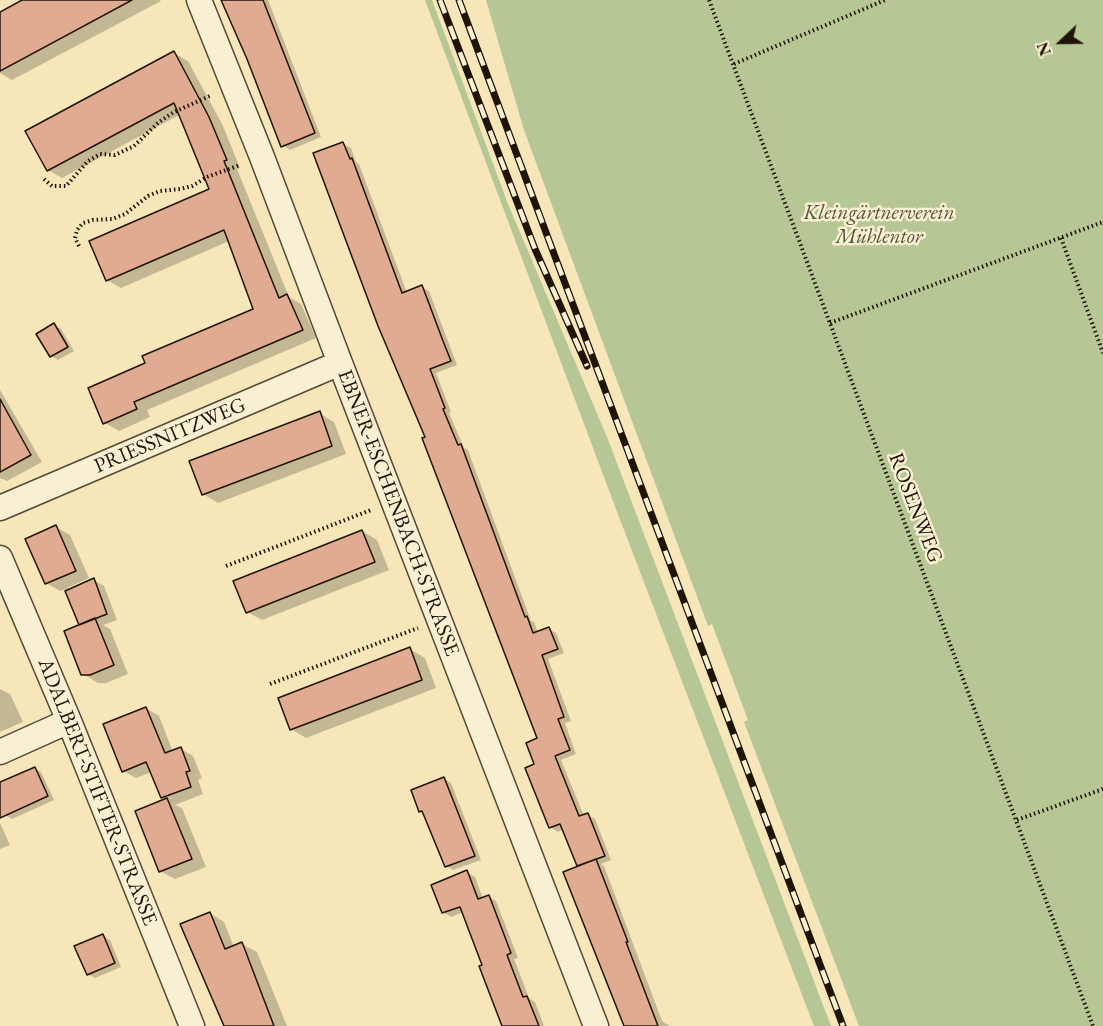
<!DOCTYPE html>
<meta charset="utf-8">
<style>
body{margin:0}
#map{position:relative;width:1103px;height:1026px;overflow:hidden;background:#f6e6ba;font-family:"EB Garamond",serif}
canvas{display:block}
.north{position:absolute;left:1031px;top:12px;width:60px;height:60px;-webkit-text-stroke:4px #f9efd2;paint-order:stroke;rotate:248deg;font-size:16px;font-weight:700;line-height:24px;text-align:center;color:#201308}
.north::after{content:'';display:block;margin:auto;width:21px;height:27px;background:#201308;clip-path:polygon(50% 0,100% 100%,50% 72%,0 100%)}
</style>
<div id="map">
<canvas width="1103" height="1026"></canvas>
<div class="north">N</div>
</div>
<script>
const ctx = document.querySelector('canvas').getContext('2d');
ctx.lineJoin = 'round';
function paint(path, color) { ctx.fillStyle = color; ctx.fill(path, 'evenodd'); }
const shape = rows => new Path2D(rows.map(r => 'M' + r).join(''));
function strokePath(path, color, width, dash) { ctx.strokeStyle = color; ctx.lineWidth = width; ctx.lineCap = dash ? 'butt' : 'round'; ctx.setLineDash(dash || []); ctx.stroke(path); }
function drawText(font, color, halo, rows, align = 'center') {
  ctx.font = font + ' "EB Garamond",serif'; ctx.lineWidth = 5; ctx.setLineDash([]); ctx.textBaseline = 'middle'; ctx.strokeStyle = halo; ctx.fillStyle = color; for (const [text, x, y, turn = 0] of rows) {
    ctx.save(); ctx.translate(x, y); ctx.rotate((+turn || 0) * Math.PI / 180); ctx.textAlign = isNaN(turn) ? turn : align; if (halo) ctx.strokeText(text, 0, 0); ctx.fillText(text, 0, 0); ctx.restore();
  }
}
const green = shape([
 [425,0,432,0,508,204,607,437,831,1026,814,1026,616,509],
 [486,0,1103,0,1103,1026,859,1026,744,722,748,720,712,624,708,626,524,130]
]);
const shadow = shape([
 [25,0,160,0,161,1,12,80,0,73,0,13],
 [223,0,268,0,321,137,290,150,283,145,248,58],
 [174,53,188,61,223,126,240,168,237,169,289,297,301,304,316,338,147,410,150,417,119,431,105,423,147,364,255,310,229,241,121,288,107,280,211,190,181,114,62,178,48,170],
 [343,144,351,148,356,162,359,164,407,293,422,287,429,291,457,365,436,373,451,412,449,413,464,448,468,450,531,621,534,622,538,633,549,629,556,633,564,653,548,659,571,721,565,723,576,754,561,760,584,816,588,815,595,819,611,860,601,864,604,866,662,1021,670,1026,626,1026,581,867,578,865,564,829,558,832,550,827,536,765,539,739,427,438],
 [54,325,61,329,74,351,58,360,51,356],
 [0,390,42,462,7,481,0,478],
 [319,413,334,422,346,454,218,503,203,494],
 [56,527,70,535,89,578,67,588,68,591,94,580,104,586,117,620,103,625,110,629,128,674,106,683,98,683,83,674,82,625,80,624,66,589,60,591,46,583],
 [362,531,377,540,389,570,262,620,247,612],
 [410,649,425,658,436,688,306,738,291,729],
 [0,689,10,694,23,722,0,732],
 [146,708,159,716,173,752,181,749,193,756,202,778,198,780,203,794,175,805,182,808,206,867,175,879,160,871,167,800,162,797,152,772,136,778,123,771],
 [34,768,41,772,54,800,12,819,5,815,0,803,0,784],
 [444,779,451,783,481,860,453,870,446,866,425,813,420,811],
 [0,823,10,845,0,849],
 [467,872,475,877,483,899,489,897,496,901,518,958,514,959,529,998,535,1002,544,1026,504,1026,463,912,451,917,443,912],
 [210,913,224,922,234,947,242,944,257,952,287,1026,223,1026],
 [103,936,110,940,121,967,95,978,88,974]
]);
const building = shape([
 [22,0,132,0,0,71,0,12,22,0],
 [221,0,263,0,315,133,281,147,247,59,221,0],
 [174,51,209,117,227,160,224,161,279,298,287,294,303,330,134,402,137,409,103,424,88,388,145,363,142,356,253,309,224,230,106,281,89,241,209,189,174,103,47,171,25,131,174,51],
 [343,142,350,159,352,158,402,293,422,285,443,341,451,361,430,369,445,408,443,409,458,445,461,444,525,617,527,616,533,633,549,627,558,649,542,655,564,717,558,719,570,750,555,756,579,816,588,813,605,856,577,866,560,824,549,828,525,768,534,764,526,743,537,738,422,438,425,437,378,326,313,153,343,142],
 [54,323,68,347,50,357,36,334,54,323],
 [0,399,31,455,0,472,0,399],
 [320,411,332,446,202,495,189,461,320,411],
 [56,525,76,571,45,584,25,539,56,525],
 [362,530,375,562,246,613,233,581,362,530],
 [94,578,107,614,79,625,65,591,94,578],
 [95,618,114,665,90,675,81,675,64,631,95,618],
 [410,647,422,680,290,730,278,698,410,647],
 [146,707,165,753,181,747,190,771,186,772,191,787,161,798,146,762,122,772,103,724,146,707],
 [35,767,48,796,0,818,0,782,35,767],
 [444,777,475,856,445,867,422,811,419,812,411,790,444,777],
 [167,798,192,859,159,872,135,811,167,798],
 [596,859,628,942,626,942,658,1026,624,1026,563,872,596,859],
 [467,870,478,899,489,895,511,953,507,955,523,997,527,996,539,1026,502,1026,479,966,482,965,460,907,442,913,431,885,467,870],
 [210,912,225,949,242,942,274,1026,224,1026,180,924,210,912],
 [103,934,115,963,87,975,74,946,103,934]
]);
const path = shape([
 [709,0,1093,1026],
 [734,64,885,0],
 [44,179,52,186,66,186,88,161,100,154,115,155,134,146,159,122,174,112,210,96],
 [1061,238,1103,353],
 [79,246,75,238,77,230,83,223,93,220,112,219,125,214,148,196,160,191,180,189,192,186,207,177,240,165],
 [830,323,1103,222],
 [226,566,371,510],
 [270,684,418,628],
 [1017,820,1103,789]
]);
const street = shape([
 [199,0,262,157,340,363,596,1026],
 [0,508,340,363],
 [0,558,69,721,192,1026],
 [0,752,69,721]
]);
const rail = shape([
 [440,0,535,249,587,366],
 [459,0,843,1026]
]);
const parkNames = [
 ["Kleingärtnerverein",879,213],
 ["Mühlentor",879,237]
];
const streetNames = [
 ["PRIESSNITZWEG",170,436,-23],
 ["ROSENWEG",915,508,69],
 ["EBNER-ESCHENBACH-STRASSE",398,513,69],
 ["ADALBERT-STIFTER-STRASSE",97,792,68]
];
paint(green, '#b6c695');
paint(shadow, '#0003');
paint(building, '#e1ab92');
strokePath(building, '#201308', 1.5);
strokePath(street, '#564834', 27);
strokePath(path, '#201308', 4, [1.5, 3]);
strokePath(street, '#f9efd2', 24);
strokePath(rail, '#201308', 7);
strokePath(rail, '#f9efd2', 4.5, [14]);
drawText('italic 21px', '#545239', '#f9efd2', parkNames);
drawText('21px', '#201308', '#f9efd2', streetNames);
</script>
